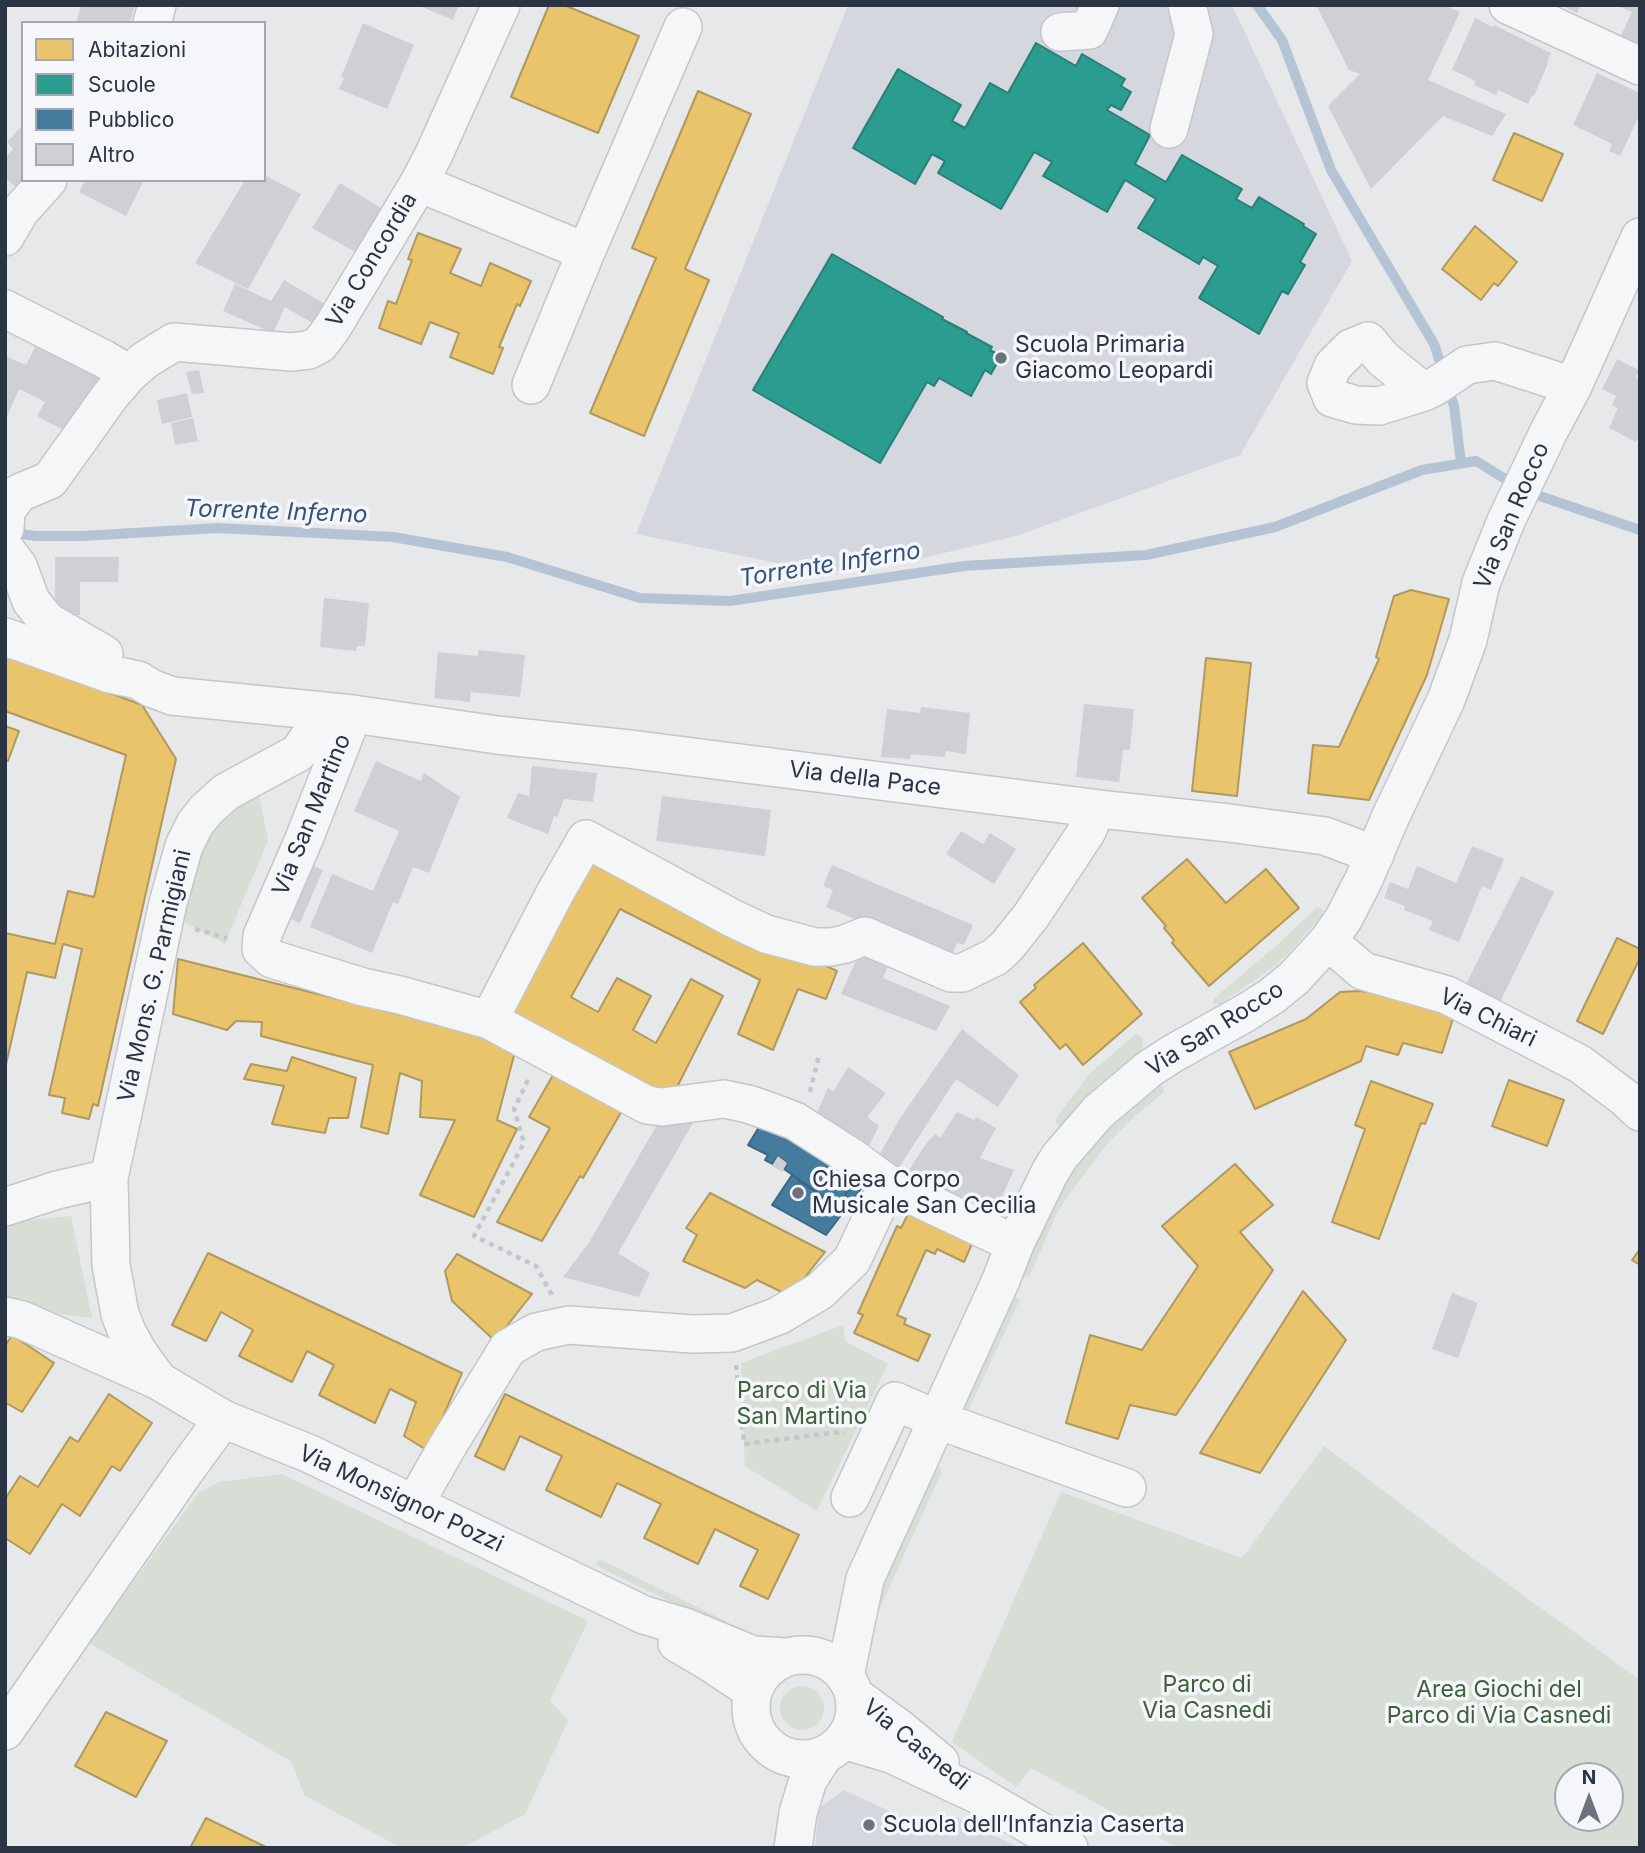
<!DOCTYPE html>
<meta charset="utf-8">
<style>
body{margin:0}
#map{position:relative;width:1645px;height:1853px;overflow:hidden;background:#e6e8ea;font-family:Inter,sans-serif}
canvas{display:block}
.frame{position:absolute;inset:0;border:7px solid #2b3445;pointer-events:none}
.legend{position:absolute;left:21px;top:21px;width:245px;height:161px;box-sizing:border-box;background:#f4f6f9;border:2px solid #a4a8b1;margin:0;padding:9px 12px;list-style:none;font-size:21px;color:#2b3445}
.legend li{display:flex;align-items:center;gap:14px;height:35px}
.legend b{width:35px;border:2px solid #a4a8b1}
.north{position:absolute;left:1554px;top:1762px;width:70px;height:70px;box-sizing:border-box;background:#f4f6f9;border:2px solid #a4a8b1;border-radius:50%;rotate:0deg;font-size:19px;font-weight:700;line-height:28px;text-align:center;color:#2b3445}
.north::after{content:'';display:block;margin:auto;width:24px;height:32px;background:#6c737f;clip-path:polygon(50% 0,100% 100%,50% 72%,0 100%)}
</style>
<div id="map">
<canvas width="1645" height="1853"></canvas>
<div class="frame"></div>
<ul class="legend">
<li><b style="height:19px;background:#e9c46a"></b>Abitazioni</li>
<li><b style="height:19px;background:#2a9d8f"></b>Scuole</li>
<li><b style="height:19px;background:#457b9d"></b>Pubblico</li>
<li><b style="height:19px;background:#ced0d3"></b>Altro</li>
</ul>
<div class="north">N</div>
</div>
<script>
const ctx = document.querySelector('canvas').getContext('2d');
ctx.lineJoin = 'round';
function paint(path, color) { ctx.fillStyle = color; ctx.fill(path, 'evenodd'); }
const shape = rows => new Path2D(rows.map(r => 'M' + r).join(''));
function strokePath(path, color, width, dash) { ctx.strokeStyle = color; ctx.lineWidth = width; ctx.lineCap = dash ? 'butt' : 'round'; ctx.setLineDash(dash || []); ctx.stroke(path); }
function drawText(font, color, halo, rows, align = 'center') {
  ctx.font = font + ' Inter,sans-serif'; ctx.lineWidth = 7; ctx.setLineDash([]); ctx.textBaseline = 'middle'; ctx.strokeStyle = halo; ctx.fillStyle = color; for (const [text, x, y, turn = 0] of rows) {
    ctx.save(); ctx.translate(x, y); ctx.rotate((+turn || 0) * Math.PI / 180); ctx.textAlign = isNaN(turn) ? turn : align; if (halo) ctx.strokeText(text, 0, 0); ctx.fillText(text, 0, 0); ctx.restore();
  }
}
const built = shape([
 [848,5,1232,5,1352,261,1240,455,1016,536,914,560,826,573,636,534],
 [844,1790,943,1836,952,1815,1020,1848,815,1848,819,1808]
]);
const green = shape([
 [259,795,268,840,225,944,180,920,192,830],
 [1318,907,1323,910,1321,916,1289,953,1271,969,1220,1004,1213,1004,1213,1000,1219,994,1277,945,1316,908],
 [1136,1034,1143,1038,1143,1044,1140,1054,1098,1085,1060,1126,1056,1124,1055,1122,1056,1118,1090,1073],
 [1158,1085,1161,1085,1164,1088,1164,1092,1135,1116,1107,1144,1067,1197,1057,1213,1030,1275,1027,1277,1023,1276,1021,1273,1065,1180,1087,1149,1117,1118],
 [71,1216,92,1318,5,1307,5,1222],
 [1014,1296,1018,1298,1019,1301,969,1409,966,1410,962,1407],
 [843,1325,845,1341,888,1364,817,1511,745,1466,741,1363],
 [1324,1446,1472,1558,1640,1680,1640,1848,1179,1848,1031,1768,1016,1787,952,1742,1061,1492,1242,1558],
 [1568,1776,1610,1776,1610,1818,1568,1818],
 [939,1467,942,1471,875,1619,869,1616,935,1468],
 [282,1474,588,1621,550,1700,568,1721,525,1814,462,1848,401,1848,304,1795,292,1762,89,1643,198,1493,219,1482],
 [599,1559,726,1621,723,1627,599,1567,597,1564],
 '780 1708a22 22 0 1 1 44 0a22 22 0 1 1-44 0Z'
]);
const homes = shape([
 [549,5,564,5,639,36,598,133,511,97,549,5],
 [698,91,751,114,685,269,709,280,644,436,590,413,656,258,632,248,698,91],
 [1514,133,1563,154,1542,201,1493,180,1514,133],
 [1475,226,1517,262,1498,286,1494,283,1481,300,1442,269,1475,226],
 [418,233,461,249,450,273,481,286,490,263,531,281,520,306,517,304,499,347,503,348,493,374,450,357,459,333,430,322,421,344,379,328,388,301,396,304,412,260,408,259,418,233],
 [1411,590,1449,599,1427,675,1369,800,1308,793,1313,745,1339,747,1379,659,1376,657,1394,596,1411,590],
 [5,654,142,705,176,759,98,1106,93,1104,89,1119,62,1113,65,1098,49,1095,82,949,63,944,55,978,27,972,5,1069,5,933,55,944,68,891,94,897,126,755,5,711,5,654],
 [1206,658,1251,663,1237,796,1192,791,1206,658],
 [5,726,19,731,8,761,5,760,5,726],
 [586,848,750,931,837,971,826,999,798,989,773,1050,738,1034,760,980,620,909,571,997,598,1012,617,978,651,996,633,1030,656,1043,691,979,723,996,673,1095,641,1092,497,1011,586,848],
 [1187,859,1226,903,1266,869,1299,908,1209,986,1172,943,1174,940,1164,928,1166,926,1142,898,1187,859],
 [1617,938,1640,949,1640,958,1603,1034,1577,1021,1617,938],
 [1083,943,1142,1014,1083,1065,1066,1044,1060,1049,1020,1002,1036,988,1034,985,1083,943],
 [178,959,517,1044,497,1120,517,1129,474,1217,420,1195,455,1120,420,1117,422,1081,400,1073,388,1134,361,1127,373,1065,261,1036,262,1022,236,1021,227,1030,173,1014,178,959],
 [1358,991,1416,997,1456,1009,1442,1053,1403,1043,1398,1055,1366,1046,1361,1061,1255,1109,1229,1052,1306,1019,1340,992,1358,991],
 [292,1057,356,1078,348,1118,329,1118,325,1133,272,1124,284,1086,244,1079,251,1064,287,1071,292,1057],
 [556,1070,623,1109,583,1178,580,1176,542,1241,497,1222,550,1128,529,1117,556,1070],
 [1509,1080,1564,1100,1547,1146,1492,1126,1509,1080],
 [1371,1081,1433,1104,1425,1124,1421,1123,1379,1239,1332,1222,1365,1129,1355,1125,1371,1081],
 [1235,1164,1273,1205,1240,1232,1273,1270,1176,1415,1130,1405,1118,1439,1066,1423,1090,1335,1142,1350,1198,1266,1162,1226,1235,1164],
 [710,1193,825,1252,790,1296,757,1280,745,1288,683,1261,697,1235,686,1228,710,1193],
 [911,1208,975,1237,964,1262,937,1249,935,1254,926,1250,897,1315,906,1319,904,1324,930,1335,918,1361,854,1333,863,1315,858,1313,897,1226,901,1228,911,1208],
 [1640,1249,1640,1265,1632,1260,1640,1249],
 [208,1253,462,1373,428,1451,404,1436,416,1402,390,1389,375,1423,319,1395,334,1365,307,1351,292,1382,239,1356,253,1330,221,1312,206,1341,172,1325,208,1253],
 [457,1254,532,1294,495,1341,452,1301,445,1271,457,1254],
 [1303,1291,1346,1340,1260,1473,1200,1453,1303,1291],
 [12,1335,54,1363,22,1412,6,1403,5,1405,5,1346,12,1335],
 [109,1394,152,1423,120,1471,112,1466,80,1516,62,1504,30,1554,5,1538,5,1499,20,1476,38,1487,70,1437,78,1442,109,1394],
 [505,1394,799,1535,768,1599,740,1586,758,1550,715,1529,698,1564,644,1538,661,1504,617,1483,601,1517,546,1490,562,1456,520,1436,504,1470,475,1456,505,1394],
 [106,1712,167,1741,136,1797,75,1766,106,1712],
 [206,1818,268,1848,190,1848,206,1818]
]);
const schools = shape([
 [1036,43,1076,66,1082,54,1125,79,1121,86,1131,92,1121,110,1111,105,1107,110,1150,135,1135,164,1166,182,1182,155,1242,189,1236,199,1252,208,1259,197,1304,224,1303,226,1316,234,1300,262,1305,265,1288,294,1282,291,1259,334,1199,298,1218,266,1203,257,1199,264,1138,228,1156,199,1125,180,1107,212,1043,176,1052,162,1034,152,1001,209,938,173,945,161,932,154,915,184,853,148,898,69,961,105,952,121,965,128,990,83,1008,93,1036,43],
 [832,254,943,317,942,319,967,332,966,333,992,347,990,350,1001,356,991,374,985,370,971,396,939,378,934,386,927,382,880,463,753,390,832,254]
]);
const public = shape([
 [764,1119,860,1172,837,1208,833,1206,834,1204,820,1194,819,1196,817,1195,818,1193,803,1182,801,1183,799,1182,801,1181,784,1169,787,1163,778,1156,773,1164,765,1160,768,1155,748,1145,764,1119],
 [860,1172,867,1181,826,1235,772,1205,792,1175,837,1208,860,1172]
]);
const stream = shape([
 [1257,5,1282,40,1331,170,1434,344,1443,371],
 [1447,385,1454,406,1461,463],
 [1528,492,1640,530],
 [9,532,35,536,83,536,218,528,393,537,507,557,640,598,730,601,964,566,1146,555,1275,527,1422,470,1476,461,1515,485]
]);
const building = shape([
 [81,5,135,5,130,23,76,23],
 [417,5,459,5,453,20],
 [1316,5,1444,5,1460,12,1428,80,1506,114,1492,136,1443,116,1371,189,1328,106,1360,74,1349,70],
 [1560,5,1581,5,1577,13],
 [1616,5,1640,5,1640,52,1618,42,1632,12],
 [1475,18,1493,27,1494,25,1551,53,1547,62,1548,63,1534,96,1532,95,1528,104,1498,90,1496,95,1474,85,1476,81,1452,70],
 [363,23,414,45,387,109,339,89,344,78,341,77],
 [1597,73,1640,93,1640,114,1620,156,1609,151,1612,144,1573,125],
 [23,125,23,180,32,180,21,192,5,177,5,158,13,149,7,142],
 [264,175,301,194,248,289,195,263,245,180,264,180],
 [85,180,144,180,126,216,79,192],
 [340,183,386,211,359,254,312,228],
 [284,280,330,307,318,326,285,307,273,333,223,311,235,284,271,301],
 [38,341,108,377,67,432,37,416,45,402,19,389,5,421,5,356,26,365],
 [1617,359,1639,370,1636,377,1640,379,1640,434,1636,442,1609,428,1618,408,1612,405,1616,396,1602,389],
 [199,370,204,393,192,394,186,372],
 [187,393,192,417,162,424,157,400],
 [193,418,198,441,175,445,171,423],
 [55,557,119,557,118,582,80,582,80,615,55,615],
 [324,598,369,603,365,646,357,646,356,651,320,647],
 [478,650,525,655,520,697,471,692,470,702,434,698,438,652,478,656],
 [1084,704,1134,709,1130,750,1123,750,1119,782,1076,777],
 [921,707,970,713,966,754,946,751,945,757,911,754,910,759,881,757,887,709,920,713],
 [376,761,421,781,424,773,460,797,429,873,413,867,398,904,393,902,372,953,310,927,332,874,373,891,399,831,354,811],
 [532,766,597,773,593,802,564,799,557,817,554,816,548,834,507,818,518,793,529,796],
 [662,796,771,810,765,856,656,841],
 [961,831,983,844,990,833,1016,849,994,884,946,854],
 [1472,846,1504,859,1491,890,1482,886,1459,942,1429,930,1433,921,1404,910,1405,906,1384,898,1390,882,1408,889,1417,866,1456,883],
 [307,863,323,870,300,923,285,916],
 [832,865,973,925,964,945,957,943,950,959,826,907,833,890,823,886],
 [1521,876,1554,892,1499,1004,1465,986],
 [861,949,890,962,883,978,950,1006,936,1031,841,994],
 [962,1029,1019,1075,998,1107,956,1079,896,1172,874,1164,901,1117],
 [848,1067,886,1093,867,1117,879,1126,866,1152,814,1119,828,1088,833,1092],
 [957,1112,974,1120,976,1117,996,1128,980,1158,1014,1170,995,1212,905,1176,926,1144,935,1134,940,1138],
 [698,1114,618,1253,650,1273,639,1297,563,1277,590,1241,659,1121],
 [778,1156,787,1163,782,1172,772,1166],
 [1452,1293,1478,1303,1458,1358,1432,1349]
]);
const path = shape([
 [195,929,227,938],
 [528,1080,514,1109,524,1143,474,1236,536,1266,552,1295],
 [810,1092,819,1055],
 [736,1365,744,1444,841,1432,844,1434]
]);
const minor = shape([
 [1508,5,1640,66],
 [152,23,157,5],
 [1060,32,1089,30,1100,5],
 [1169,129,1194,34,1187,5],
 [420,181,436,190,586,252],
 [5,237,20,211,48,180],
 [5,309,104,359,129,374],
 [531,385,586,252,683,27],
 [1424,392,1383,359,1368,341,1351,348,1333,366,1326,383,1332,398,1356,405,1379,406,1424,392,1436,386,1467,365,1495,361,1573,386],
 [5,528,6,511,19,493,50,480,110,396,129,374,145,360,174,342,291,352,309,350,320,344,332,328,420,181,434,154,501,5],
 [5,549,18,566,31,601,47,621,104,654],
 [5,637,110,674,138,680,151,688,172,696,353,714,497,735,629,749,1108,810,1229,823,1325,836,1375,855],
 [353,714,304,839,262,936,261,949,272,959,363,987,400,995,489,1020,647,1105,662,1107,724,1099,748,1104,774,1113,795,1121,850,1156,888,1184,1015,1244],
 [1328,941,1363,971,1447,995,1580,1064,1625,1098,1640,1112],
 [489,1020,555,893,586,839,732,918,766,934,815,947,831,947,845,944,865,936,951,973,962,973,995,957,1007,946,1031,916,1087,831,1090,824,1091,808],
 [5,1207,57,1190,109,1178],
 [5,1316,22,1320,159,1381,223,1419,310,1454,644,1615,685,1627,753,1655,785,1657],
 [159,1381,138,1352,127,1332,120,1314,111,1265,109,1178,168,903,184,846,195,824,206,810,226,792,298,753,312,733,320,711],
 [850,1498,895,1401,938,1420,1127,1488],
 [414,1505,447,1447,508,1348,536,1332,569,1325,692,1334,732,1333,778,1316,820,1291,852,1260,888,1184],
 [677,1643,711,1663,753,1691],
 '751 1707a52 52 0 1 1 104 0a52 52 0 1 1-104 0Z',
 [845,1676,865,1579,1001,1280,1015,1244,1050,1172,1060,1156,1098,1112,1149,1069,1172,1054,1247,1012,1272,996,1294,978,1328,941,1344,918,1364,879,1390,818,1446,700,1468,640,1481,583,1506,521,1549,431,1573,386,1640,237],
 [855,1696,900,1729,940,1762],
 [5,1731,185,1471,223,1419],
 [843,1740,891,1754,978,1795,1069,1848],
 [793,1848,798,1813,808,1780,824,1755]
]);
const markers = [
 [1001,358,7,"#6c737f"],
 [798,1193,7,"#6c737f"],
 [869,1825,7,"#6c737f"]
];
const streetNames = [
 ["Via Concordia",372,260,-59],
 ["Via San Rocco",1512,516,-67],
 ["Via della Pace",865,779,7],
 ["Via San Martino",312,815,-68],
 ["Via Mons. G. Parmigiani",155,976,-77],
 ["Via Chiari",1488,1018,26],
 ["Via San Rocco",1215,1029,-32],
 ["Via Monsignor Pozzi",401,1499,25],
 ["Via Casnedi",916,1745,39]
];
const poiNames = [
 ["Scuola Primaria",1015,345],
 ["Giacomo Leopardi",1015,371],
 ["Chiesa Corpo",812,1180],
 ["Musicale San Cecilia",812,1206],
 ["Scuola dell’Infanzia Caserta",883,1825]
];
const parkNames = [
 ["Parco di Via",802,1391],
 ["San Martino",802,1417],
 ["Parco di",1207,1685],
 ["Via Casnedi",1207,1711],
 ["Area Giochi del",1499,1690],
 ["Parco di Via Casnedi",1499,1716]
];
const waterNames = [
 ["Torrente Inferno",276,512,2],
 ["Torrente Inferno",830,565,-9]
];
paint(built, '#d4d7dd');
paint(green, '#d6ded6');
paint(homes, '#e9c46a');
strokePath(homes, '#b0995f', 2);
paint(schools, '#2a9d8f');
strokePath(schools, '#2a7e79', 2);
paint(public, '#457b9d');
strokePath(public, '#3d6683', 2);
strokePath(stream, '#b4c4d5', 10);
paint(building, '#ced0d3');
strokePath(minor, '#c4c6c8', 40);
strokePath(path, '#c5c6ca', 4.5, [5, 5]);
strokePath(minor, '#f5f6f7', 37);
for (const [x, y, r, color] of markers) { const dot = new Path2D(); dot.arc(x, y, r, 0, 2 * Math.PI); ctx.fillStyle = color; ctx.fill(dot); strokePath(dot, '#f4f6f9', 2.5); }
drawText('23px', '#2b3445', '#f4f6f9', streetNames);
drawText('23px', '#2b3445', '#f4f6f9', poiNames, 'left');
drawText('23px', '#3f6138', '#f4f6f9', parkNames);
drawText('italic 24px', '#34527a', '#f4f6f9', waterNames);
</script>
